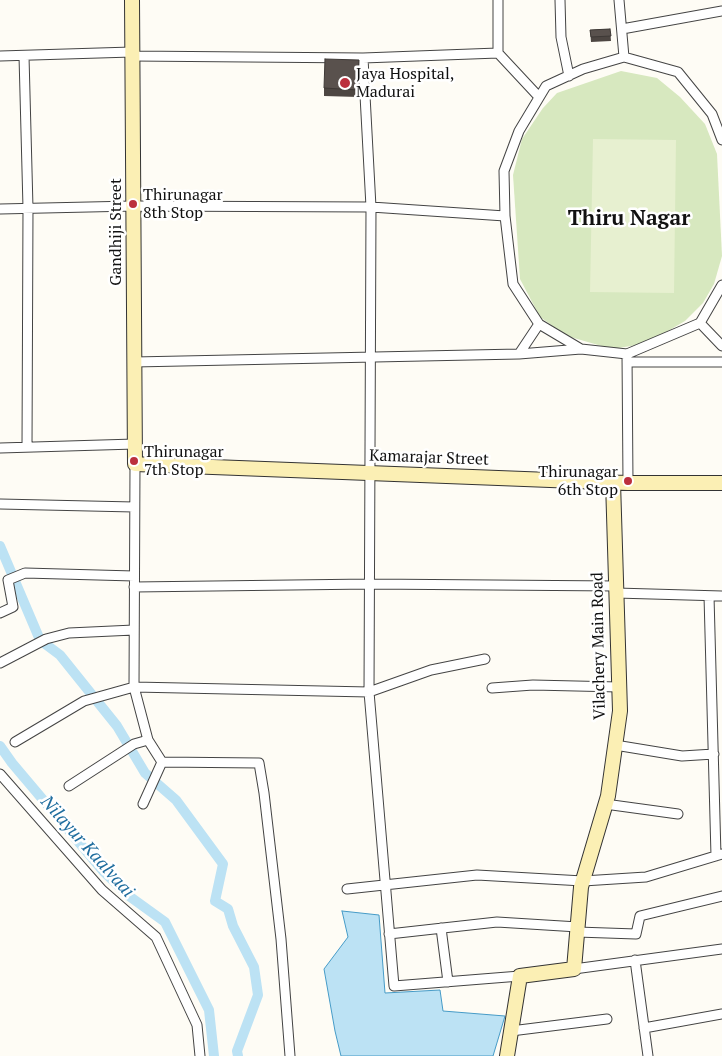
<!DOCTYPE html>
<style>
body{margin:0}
canvas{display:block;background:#fefcf5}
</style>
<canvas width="722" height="1056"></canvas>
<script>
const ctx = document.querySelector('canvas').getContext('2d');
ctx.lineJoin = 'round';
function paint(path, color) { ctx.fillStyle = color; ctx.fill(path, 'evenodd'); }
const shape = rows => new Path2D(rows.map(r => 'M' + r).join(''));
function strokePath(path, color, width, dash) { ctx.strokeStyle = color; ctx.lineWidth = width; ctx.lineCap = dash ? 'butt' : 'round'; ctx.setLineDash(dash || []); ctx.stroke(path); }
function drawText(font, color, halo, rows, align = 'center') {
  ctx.font = font + ' "PT Serif",serif'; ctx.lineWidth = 5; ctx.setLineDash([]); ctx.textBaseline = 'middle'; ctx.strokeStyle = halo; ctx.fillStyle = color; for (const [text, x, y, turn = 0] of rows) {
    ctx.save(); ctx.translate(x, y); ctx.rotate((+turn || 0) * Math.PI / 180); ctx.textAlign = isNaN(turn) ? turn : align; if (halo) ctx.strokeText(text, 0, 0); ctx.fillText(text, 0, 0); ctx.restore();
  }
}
const green = shape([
 [621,71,657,78,680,97,705,124,717,154,722,256,714,284,703,303,685,321,661,335,637,345,612,349,567,336,540,317,520,279,513,175,522,139,543,108,557,93]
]);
const pitch = shape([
 [593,139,676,140,674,293,590,292]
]);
const water = shape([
 [342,911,379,915,385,993,440,990,443,1011,505,1016,493,1056,341,1056,335,1031,324,969,348,937,342,911]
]);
const canal = shape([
 [0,546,40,640,60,655,117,726,145,773,176,800,223,864,215,901,228,909,233,926,254,967,258,995,237,1051,238,1056],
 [0,746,12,763,104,872,129,896,165,922,209,1010,214,1056]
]);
const minor = shape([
 [560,0,561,37,569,76],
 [619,0,624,57],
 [622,29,722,11],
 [498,53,539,97],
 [0,56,132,52],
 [24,56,28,208,27,447],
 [132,56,363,58,371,207,369,692,431,670,485,659],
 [363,58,498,53,498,0],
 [722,140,712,114,678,72,624,57,583,69,546,86,519,131,504,171,505,216,513,284,539,324,581,349,627,354,700,323,722,285],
 [0,209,133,206,371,207,505,216],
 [700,323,722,346],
 [519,354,581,349],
 [627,354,628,483],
 [134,362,519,354,539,324],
 [627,362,722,362],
 [0,448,135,444],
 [135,464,134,687,369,692,394,986,520,976],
 [0,504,134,507],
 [134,587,370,584,616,586],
 [616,593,722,596],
 [709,596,716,856],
 [0,613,13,607,8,580,25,573,134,576],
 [0,663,46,639,69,633,134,630],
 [492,688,533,685,619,687],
 [15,742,84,701,134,687,148,740,162,762,259,763,264,793,281,939,290,1056],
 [615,745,682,756,714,754],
 [0,774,102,890,156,937,197,1025,200,1056],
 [69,786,134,744,148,740],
 [143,804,162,762],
 [605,804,678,814],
 [347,889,477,875,583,881,646,877,722,854],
 [441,928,448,982],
 [577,932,636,934,640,916,722,896],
 [389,934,497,922,578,927],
 [635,960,648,1056],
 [574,969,722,949],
 [644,1028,722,1014],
 [511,1031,607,1019]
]);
const secondary = shape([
 [132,0,135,464,628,483,722,483],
 [507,1056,520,976,574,969,581,887,608,796,620,711,613,482]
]);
const wall = shape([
 [610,29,611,41,591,42,590,30],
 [359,60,358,97,324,96,324,88]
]);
const building = shape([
 [610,29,611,36,591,37,590,30,610,29],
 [325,59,359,60,358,90,324,88,325,59]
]);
const markers = [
 [345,83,6,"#bb2f3d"],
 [133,204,5,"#bb2f3d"],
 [134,461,5,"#bb2f3d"],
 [628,481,5,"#bb2f3d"]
];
const poiNames = [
 ["Jaya Hospital,",356,74],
 ["Madurai",356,92],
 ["Thirunagar",143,195],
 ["8th Stop",143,213],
 ["Thirunagar",144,452],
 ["7th Stop",144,470],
 ["Thirunagar",618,472,"right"],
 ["6th Stop",618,490,"right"]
];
const streetNames = [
 ["Gandhiji Street",116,232,-90],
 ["Kamarajar Street",429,458,2],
 ["Vilachery Main Road",599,646,-91]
];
const waterNames = [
 ["Nilayur Kaalvaai",87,847,48]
];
const districtNames = [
 ["Thiru Nagar",629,219]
];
paint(green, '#d7e8bf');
paint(pitch, '#e7f0d0');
paint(water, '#bce2f4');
strokePath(water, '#469bc7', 1);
strokePath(canal, '#bce2f4', 10);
strokePath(minor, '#444', 11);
strokePath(secondary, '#333', 16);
strokePath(minor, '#fff', 9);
strokePath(secondary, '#fbefb4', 14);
paint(wall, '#4d4642');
paint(building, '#59514d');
strokePath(building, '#3e3936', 1);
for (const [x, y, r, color] of markers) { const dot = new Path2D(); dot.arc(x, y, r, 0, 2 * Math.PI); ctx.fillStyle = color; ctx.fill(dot); strokePath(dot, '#fff', 2); }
drawText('16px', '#111', '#fff', poiNames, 'left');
drawText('16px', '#111', '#fff', streetNames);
drawText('italic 18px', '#1f6d9e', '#fff', waterNames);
drawText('bold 21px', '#111', '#fff', districtNames);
</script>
